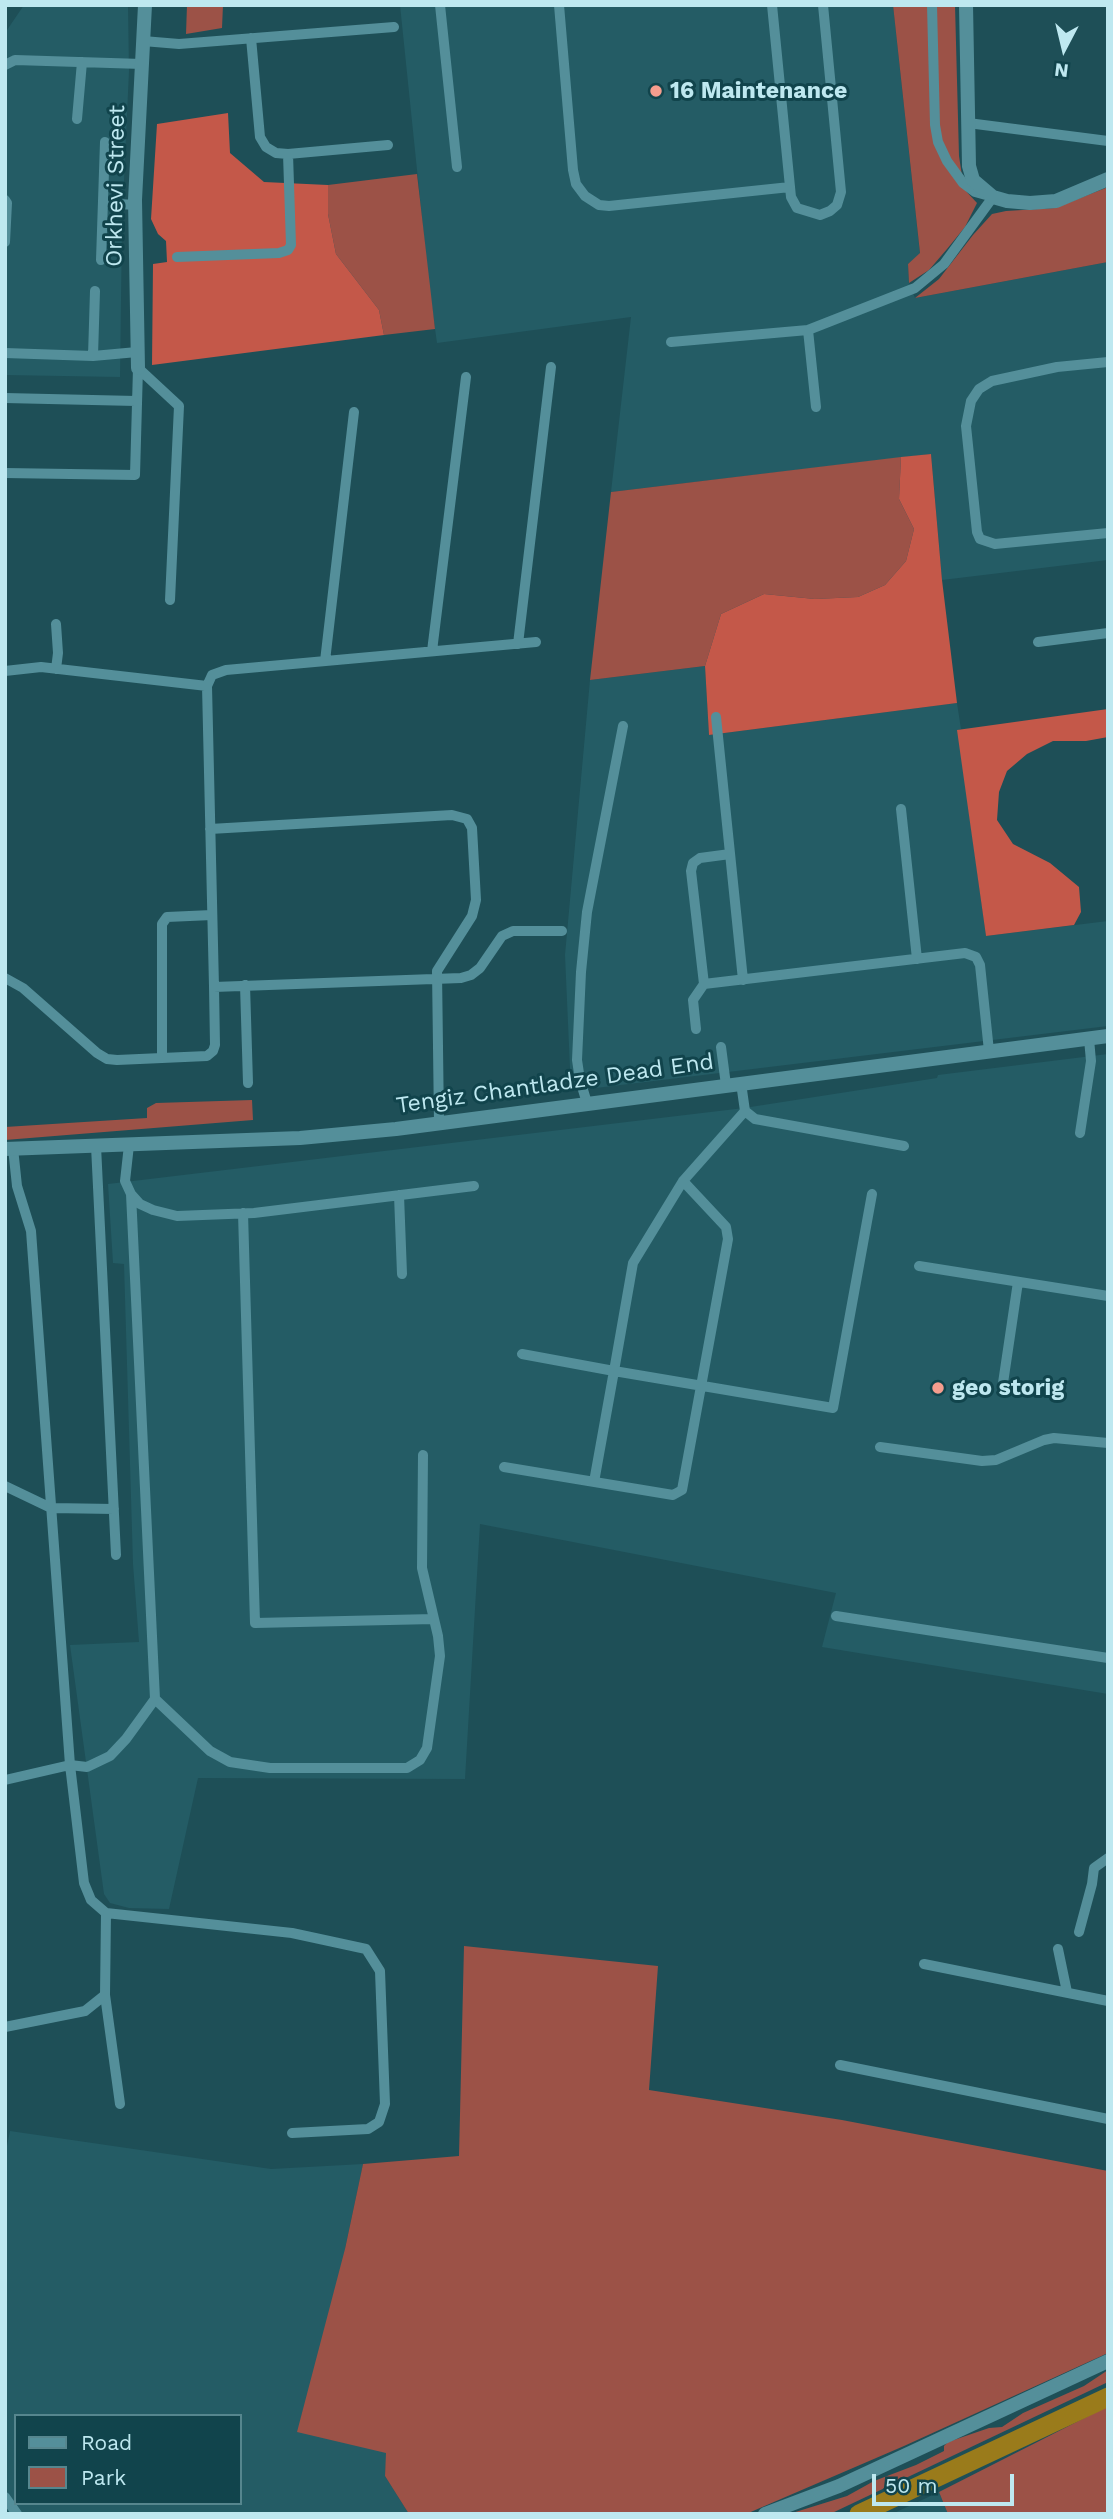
<!DOCTYPE html>
<style>
body{margin:0}
#map{position:relative;width:1113px;height:2519px;overflow:hidden;background:#1e4f57;font-family:"Work Sans",sans-serif}
canvas{display:block}
.frame{position:absolute;inset:0;border:7px solid #bee8f0;pointer-events:none}
.legend{position:absolute;left:14px;top:2414px;width:228px;height:91px;box-sizing:border-box;background:#11444c;border:2px solid #56868e;margin:0;padding:9px 12px;list-style:none;font-size:21px;color:#bee8f0}
.legend li{display:flex;align-items:center;gap:14px;height:35px}
.legend b{width:35px;border:2px solid #56868e}
.north{position:absolute;left:1029px;top:14px;width:70px;height:70px;-webkit-text-stroke:5px #11444c;paint-order:stroke;rotate:187deg;font-size:19px;font-weight:700;line-height:28px;text-align:center;color:#bee8f0}
.north::after{content:'';display:block;margin:auto;width:24px;height:32px;background:#bee8f0;clip-path:polygon(50% 0,100% 100%,50% 72%,0 100%)}
.scale{position:absolute;left:872px;top:2474px;width:142px;height:32px;box-sizing:border-box;border:4px solid #bee8f0;border-top:0;padding-left:9px;font-size:21px;line-height:24px;white-space:nowrap;color:#bee8f0;-webkit-text-stroke:5px #11444c;paint-order:stroke}
</style>
<div id="map">
<canvas width="1113" height="2519"></canvas>
<div class="frame"></div>
<ul class="legend">
<li><b style="height:9px;background:#548f9a"></b>Road</li>
<li><b style="height:19px;background:#9c5247"></b>Park</li>
</ul>
<div class="north">N</div>
<div class="scale">50 m</div>
</div>
<script>
const ctx = document.querySelector('canvas').getContext('2d');
ctx.lineJoin = 'round';
function paint(path, color) { ctx.fillStyle = color; ctx.fill(path, 'evenodd'); }
const shape = rows => new Path2D(rows.map(r => 'M' + r).join(''));
function strokePath(path, color, width, dash) { ctx.strokeStyle = color; ctx.lineWidth = width; ctx.lineCap = dash ? 'butt' : 'round'; ctx.setLineDash(dash || []); ctx.stroke(path); }
function drawText(font, color, halo, rows, align = 'center') {
  ctx.font = font + ' "Work Sans",sans-serif'; ctx.lineWidth = 6; ctx.setLineDash([]); ctx.textBaseline = 'middle'; ctx.strokeStyle = halo; ctx.fillStyle = color; for (const [text, x, y, turn = 0] of rows) {
    ctx.save(); ctx.translate(x, y); ctx.rotate((+turn || 0) * Math.PI / 180); ctx.textAlign = isNaN(turn) ? turn : align; if (halo) ctx.strokeText(text, 0, 0); ctx.fillText(text, 0, 0); ctx.restore();
  }
}
const built = shape([
 [24,5,128,6,129,71,122,224,120,377,5,375,5,33],
 [400,5,893,5,920,254,908,264,909,283,915,298,1108,262,1108,560,942,580,931,454,611,492,631,317,437,343,429,286],
 [705,666,709,735,957,703,961,729,958,730,986,936,1108,921,1108,1026,571,1091,565,955,590,680],
 [1108,1054,1108,1694,822,1647,836,1593,480,1524,465,1779,198,1778,169,1909,129,1908,110,1903,104,1894,70,1645,139,1642,133,1564,124,1264,113,1263,108,1184,744,1108,937,1078,938,1075],
 [10,2131,271,2169,363,2164,345,2249,387,2453,385,2476,409,2514,5,2514,5,2156],
 [16,2416,240,2416,240,2503,16,2503],
 [939,2492,948,2514,892,2514]
]);
const green = shape([
 [187,5,223,5,222,28,186,34],
 [893,5,955,5,959,156,964,189,977,203,965,227,947,249,929,270,909,283,908,264,920,253],
 [417,174,435,329,384,335,379,310,336,254,328,214,328,185],
 [1108,187,1108,262,915,298,939,279,973,235,992,214,1006,211,1055,208],
 [901,457,899,499,914,529,906,561,885,585,858,597,815,599,764,594,721,614,705,666,590,680,611,492],
 [252,1100,253,1120,5,1140,5,1127,147,1118,147,1108,156,1103],
 [464,1946,658,1966,649,2090,842,2120,1108,2171,1108,2353,904,2446,746,2514,409,2514,385,2476,386,2453,297,2432,345,2249,363,2164,459,2156],
 [1108,2370,1108,2382,830,2514,789,2514,847,2496,874,2481,916,2465,944,2451,944,2446,948,2442,989,2428,1002,2427,1023,2413,1084,2386],
 [1108,2406,1108,2514,948,2514,939,2492]
]);
const forest = shape([
 [228,113,230,153,264,182,328,185,328,214,336,254,379,310,384,335,152,365,153,264,167,262,166,241,158,234,151,219,157,124],
 [931,454,942,580,957,703,709,735,705,666,721,614,764,594,815,599,858,597,885,585,906,561,914,529,899,499,901,457],
 [1108,709,1108,737,1086,741,1053,741,1027,754,1007,771,999,792,997,820,1013,844,1050,863,1079,887,1081,912,1074,925,986,936,957,730]
]);
const canal = shape([
 [859,2514,1108,2397]
]);
const lane = shape([
 [440,5,457,167],
 [559,5,573,170,576,184,585,196,599,205,609,206,790,187],
 [772,5,791,197,797,208,820,215,830,211,837,205,841,192,823,5],
 [251,38,260,137,266,147,276,153,288,154,388,145],
 [143,41,179,44,394,27],
 [5,65,15,60,142,64],
 [77,119,82,62],
 [968,123,1108,141],
 [5,200,7,203,5,242],
 [104,203,135,205],
 [177,257,279,253,288,250,291,245,288,154],
 [101,260,105,142],
 [808,330,816,407],
 [671,342,808,330,915,288,944,264,993,197,975,192,963,183,947,161,938,142,935,125,932,5],
 [5,353,93,356,95,291],
 [93,356,137,352],
 [1108,362,1057,367,992,381,979,389,971,401,966,426,977,532,980,539,995,544,1108,533],
 [138,368,179,406,170,600],
 [5,398,136,401],
 [5,473,135,475,138,368],
 [56,624,58,653,56,669],
 [536,642,226,670,212,675,207,686,214,987,461,978,471,975,480,968,502,936,513,931,562,931],
 [1038,642,1108,633],
 [518,644,551,367],
 [432,651,466,377],
 [325,661,354,412],
 [5,671,41,667,207,686],
 [716,717,743,980],
 [901,809,917,959],
 [210,829,452,815,467,819,472,828,476,900,472,916,437,971,439,1123],
 [5,978,23,988,97,1053,107,1059,117,1060,207,1056,213,1051,215,1045,214,987],
 [704,984,965,953,976,957,980,965,989,1051],
 [245,985,248,1083],
 [696,1029,693,1000,704,984,691,871,693,863,700,858,730,854],
 [721,1047,726,1085],
 [162,1058,162,924,167,917,212,915],
 [741,1083,745,1111,755,1119,904,1146],
 [587,1103,580,1080,577,1060,581,972,587,912,623,726],
 [745,1111,683,1181,633,1263,614,1371,833,1408,872,1194],
 [1080,1133,1091,1061,1089,1039],
 [129,1145,125,1181,131,1194,155,1699,210,1751,230,1762,270,1768,407,1768,420,1760,427,1748,440,1656,438,1636,422,1568,423,1455],
 [96,1146,116,1555],
 [13,1148,17,1186,31,1231,70,1765,84,1883,91,1900,106,1913,292,1933,366,1949,380,1971,385,2104,379,2122,368,2129,292,2133],
 [131,1194,140,1204,153,1210,177,1216,254,1213,474,1186],
 [399,1195,402,1274],
 [243,1213,255,1623,434,1619],
 [919,1266,1108,1296],
 [522,1354,614,1371,594,1482],
 [1003,1383,1018,1282],
 [880,1447,982,1461,996,1460,1044,1440,1054,1438,1108,1443],
 [504,1467,673,1495,682,1490,728,1239,726,1227,683,1181],
 [5,1486,51,1508,114,1509],
 [836,1616,1108,1658],
 [5,1780,70,1765,87,1767,110,1756,126,1739,155,1699],
 [1079,1932,1092,1884,1094,1868,1108,1858],
 [1058,1949,1067,1992],
 [924,1964,1108,2001],
 [105,1995,120,2104],
 [5,2027,85,2011,105,1995,106,1913],
 [840,2065,1108,2119],
 [5,2497,17,2514]
]);
const street = shape([
 [966,5,969,166,973,180,993,197,1007,201,1030,203,1056,201,1108,179],
 [138,368,135,200,145,5],
 [5,1149,300,1138,396,1129,1108,1036],
 [765,2514,839,2486,1108,2361]
]);
const markers = [
 [656,91,7,"#f59d8e"],
 [938,1388,7,"#f59d8e"]
];
const poiNames = [
 ["16 Maintenance",670,91],
 ["geo storig",952,1388]
];
const streetNames = [
 ["Orkhevi Street",116,186,-89],
 ["Tengiz Chantladze Dead End",555,1084,-8]
];
paint(built, '#245c65');
paint(green, '#9c5247');
paint(forest, '#c45849');
strokePath(canal, '#9a7b1b', 19);
strokePath(lane, '#548f9a', 10);
strokePath(street, '#548f9a', 14);
for (const [x, y, r, color] of markers) { const dot = new Path2D(); dot.arc(x, y, r, 0, 2 * Math.PI); ctx.fillStyle = color; ctx.fill(dot); strokePath(dot, '#11444c', 2.5); }
drawText('bold 23px', '#bee8f0', '#11444c', poiNames, 'left');
drawText('23px', '#bee8f0', '#11444c', streetNames);
</script>
